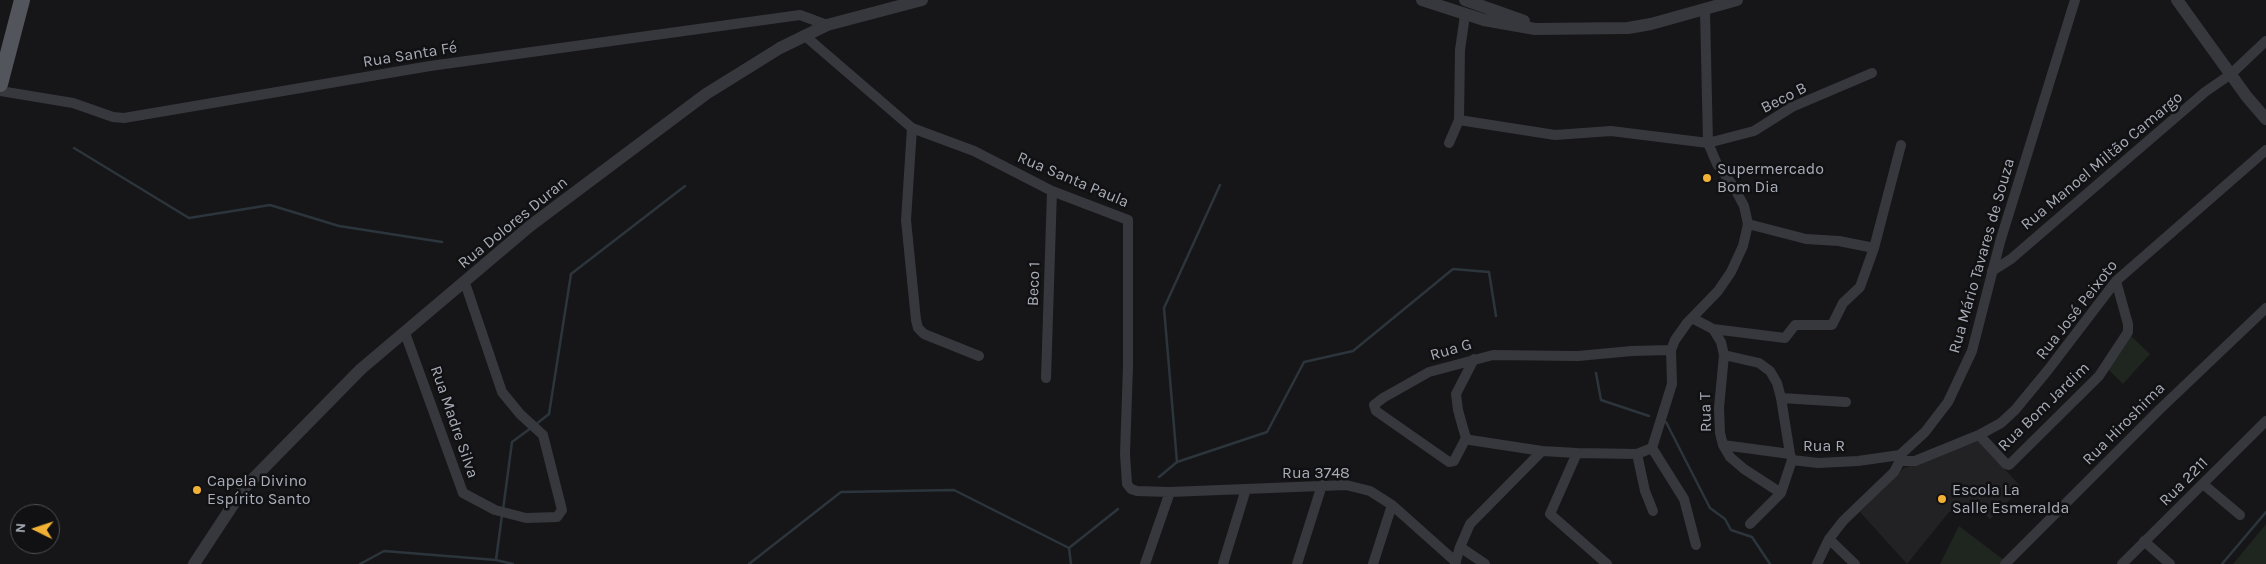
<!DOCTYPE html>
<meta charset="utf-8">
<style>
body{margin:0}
#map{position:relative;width:2266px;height:564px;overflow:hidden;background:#161618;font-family:Karla,sans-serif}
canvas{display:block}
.north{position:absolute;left:10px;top:504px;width:50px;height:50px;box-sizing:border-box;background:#111113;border:1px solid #4d4f55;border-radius:50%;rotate:274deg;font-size:14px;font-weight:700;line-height:20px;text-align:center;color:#a8adb8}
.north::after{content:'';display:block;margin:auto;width:18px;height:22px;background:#f2b134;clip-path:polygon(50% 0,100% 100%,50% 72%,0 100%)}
</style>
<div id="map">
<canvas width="2266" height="564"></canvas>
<div class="north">N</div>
</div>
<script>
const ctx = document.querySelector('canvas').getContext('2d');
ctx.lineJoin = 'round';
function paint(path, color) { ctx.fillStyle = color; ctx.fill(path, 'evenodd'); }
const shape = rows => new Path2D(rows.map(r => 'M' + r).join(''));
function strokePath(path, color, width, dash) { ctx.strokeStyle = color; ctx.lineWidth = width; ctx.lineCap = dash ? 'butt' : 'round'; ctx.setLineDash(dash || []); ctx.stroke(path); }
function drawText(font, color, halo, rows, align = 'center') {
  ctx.font = font + ' Karla,sans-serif'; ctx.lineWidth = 5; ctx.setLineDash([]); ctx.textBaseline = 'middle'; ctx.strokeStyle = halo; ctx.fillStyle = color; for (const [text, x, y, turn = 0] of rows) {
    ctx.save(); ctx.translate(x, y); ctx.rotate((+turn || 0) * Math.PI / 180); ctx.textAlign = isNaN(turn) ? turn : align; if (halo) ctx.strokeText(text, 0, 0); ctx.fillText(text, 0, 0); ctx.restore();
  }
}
const built = shape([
 [1979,441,2022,488,1990,519,1980,510,1949,512,1907,564,1860,512,1904,468]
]);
const green = shape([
 [2130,335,2150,354,2123,384,2106,367],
 [2266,524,2266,564,2233,564],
 [1959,526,2009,564,1940,564]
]);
const stream = shape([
 [74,148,189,218,270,205,339,226,442,242],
 [1596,373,1601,400,1649,416],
 [1666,422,1710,508,1725,519,1731,530,1752,537,1770,564],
 [535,425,549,414,571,274,685,186],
 [1177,462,1164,308,1220,185],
 [1159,477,1177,462,1267,432,1304,362,1353,351,1453,269,1489,272,1496,316],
 [503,510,512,442,531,428],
 [1069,548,1071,564],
 [496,560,502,515],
 [360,564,384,551,496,560,513,564],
 [749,564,841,492,954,490,1069,548,1118,509],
 [2222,564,2266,512]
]);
const minor = shape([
 [804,35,912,128,974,151,1052,191,1128,220,1128,366,1125,454,1127,484,1131,489,1137,491,1170,492,1346,485,1370,491,1392,505,1456,562],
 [0,91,73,103,113,117,124,118,430,66,800,15,827,25],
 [1459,120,1555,135,1611,131,1708,143,1754,131,1792,107,1872,73],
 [912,128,906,220,916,320,918,328,924,334,979,356],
 [1449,143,1459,120,1460,50,1465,15],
 [1748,224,1806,239,1839,241,1874,248],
 [1992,271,2011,259,2205,92,2231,74,2266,41],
 [1692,318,1713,329,1721,342,1724,355,1719,408,1720,433,1723,445,1730,457,1744,469,1781,493],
 [1713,329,1785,338,1795,325,1832,325,1843,303,1860,287,1874,248,1901,145],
 [405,333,463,493,495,510,526,518,557,517,562,510,543,435,520,414,502,392,465,283],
 [1724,355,1759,363,1770,371,1777,383,1781,398,1790,454],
 [1474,359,1456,394,1458,410,1463,428,1466,438,1470,440,1542,451,1577,453,1637,454,1652,448],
 [1046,378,1052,191],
 [1781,398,1846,402],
 [1979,435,2006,464,2009,465,2099,376,2128,332,2128,324,2116,281],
 [1466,438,1454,461,1449,462,1376,411,1374,405,1383,398,1429,372,1493,355,1578,356,1632,351,1671,350],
 [1723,445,1790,454,1792,460,1818,463,1858,461,1900,455],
 [1652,448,1672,384,1671,350,1675,340,1687,323,1718,291,1731,272,1743,246,1748,224,1744,206,1734,187,1717,164,1708,143,1705,11],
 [1652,448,1684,499,1696,545],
 [1577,453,1550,514,1607,564],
 [1637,454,1645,491,1653,511],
 [1900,461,1915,461,1979,435,2001,423,2015,410,2048,370,2116,281,2266,150],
 [2203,484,2240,515],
 [1750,524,1781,493,1792,460],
 [1829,539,1855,564],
 [2144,541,2170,564],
 [1460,547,1470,524,1542,451],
 [1145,564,1170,492],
 [1223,564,1246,489],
 [1297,564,1322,485],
 [1373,564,1392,505],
 [1455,564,1460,547,1485,564],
 [1817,564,1829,539,1843,521,1894,472,1900,461,1900,455,1925,432,1948,402,1972,351,2000,242,2075,0],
 [2005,564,2159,410,2266,308],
 [2122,564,2266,421]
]);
const tertiary = shape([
 [1422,0,1484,20,1535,29,1628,28,1651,24,1737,0],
 [1465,0,1524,21],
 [2177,0,2247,97,2266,119],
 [194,564,244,488,361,369,530,226,706,94,780,48,827,25,922,0]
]);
const primary = shape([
 [0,84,22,0]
]);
const markers = [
 [1707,178,5,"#f2b134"],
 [197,490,5,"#f2b134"],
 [1942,499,5,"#f2b134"]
];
const streetNames = [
 ["Rua Santa Fé",410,55,-9],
 ["Beco B",1784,98,-27],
 ["Rua Manoel Miltão Camargo",2102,161,-40],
 ["Rua Santa Paula",1073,180,23],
 ["Rua Dolores Duran",513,223,-39],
 ["Rua Mário Tavares de Souza",1982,256,-74],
 ["Beco 1",1034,284,-88],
 ["Rua José Peixoto",2077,310,-52],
 ["Rua G",1451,350,-16],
 ["Rua Bom Jardim",2044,407,-44],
 ["Rua T",1706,412,-91],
 ["Rua Madre Silva",454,422,71],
 ["Rua Hiroshima",2124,424,-45],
 ["Rua R",1824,446],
 ["Rua 3748",1316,473],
 ["Rua 2211",2184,482,-45]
];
const poiNames = [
 ["Supermercado",1717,169],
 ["Bom Dia",1717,187],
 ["Capela Divino",207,481],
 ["Espírito Santo",207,499],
 ["Escola La",1952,490],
 ["Salle Esmeralda",1952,508]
];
paint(built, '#222225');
paint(green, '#1e261f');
strokePath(stream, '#2c353c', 2.5);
strokePath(minor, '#37383d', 10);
strokePath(tertiary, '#37383d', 12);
strokePath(primary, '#53555c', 16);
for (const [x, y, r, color] of markers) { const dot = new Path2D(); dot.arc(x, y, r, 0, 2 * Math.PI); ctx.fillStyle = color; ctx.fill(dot); strokePath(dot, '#111113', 2); }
drawText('16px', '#a8adb8', '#111113', streetNames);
drawText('16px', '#a8adb8', '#111113', poiNames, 'left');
</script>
